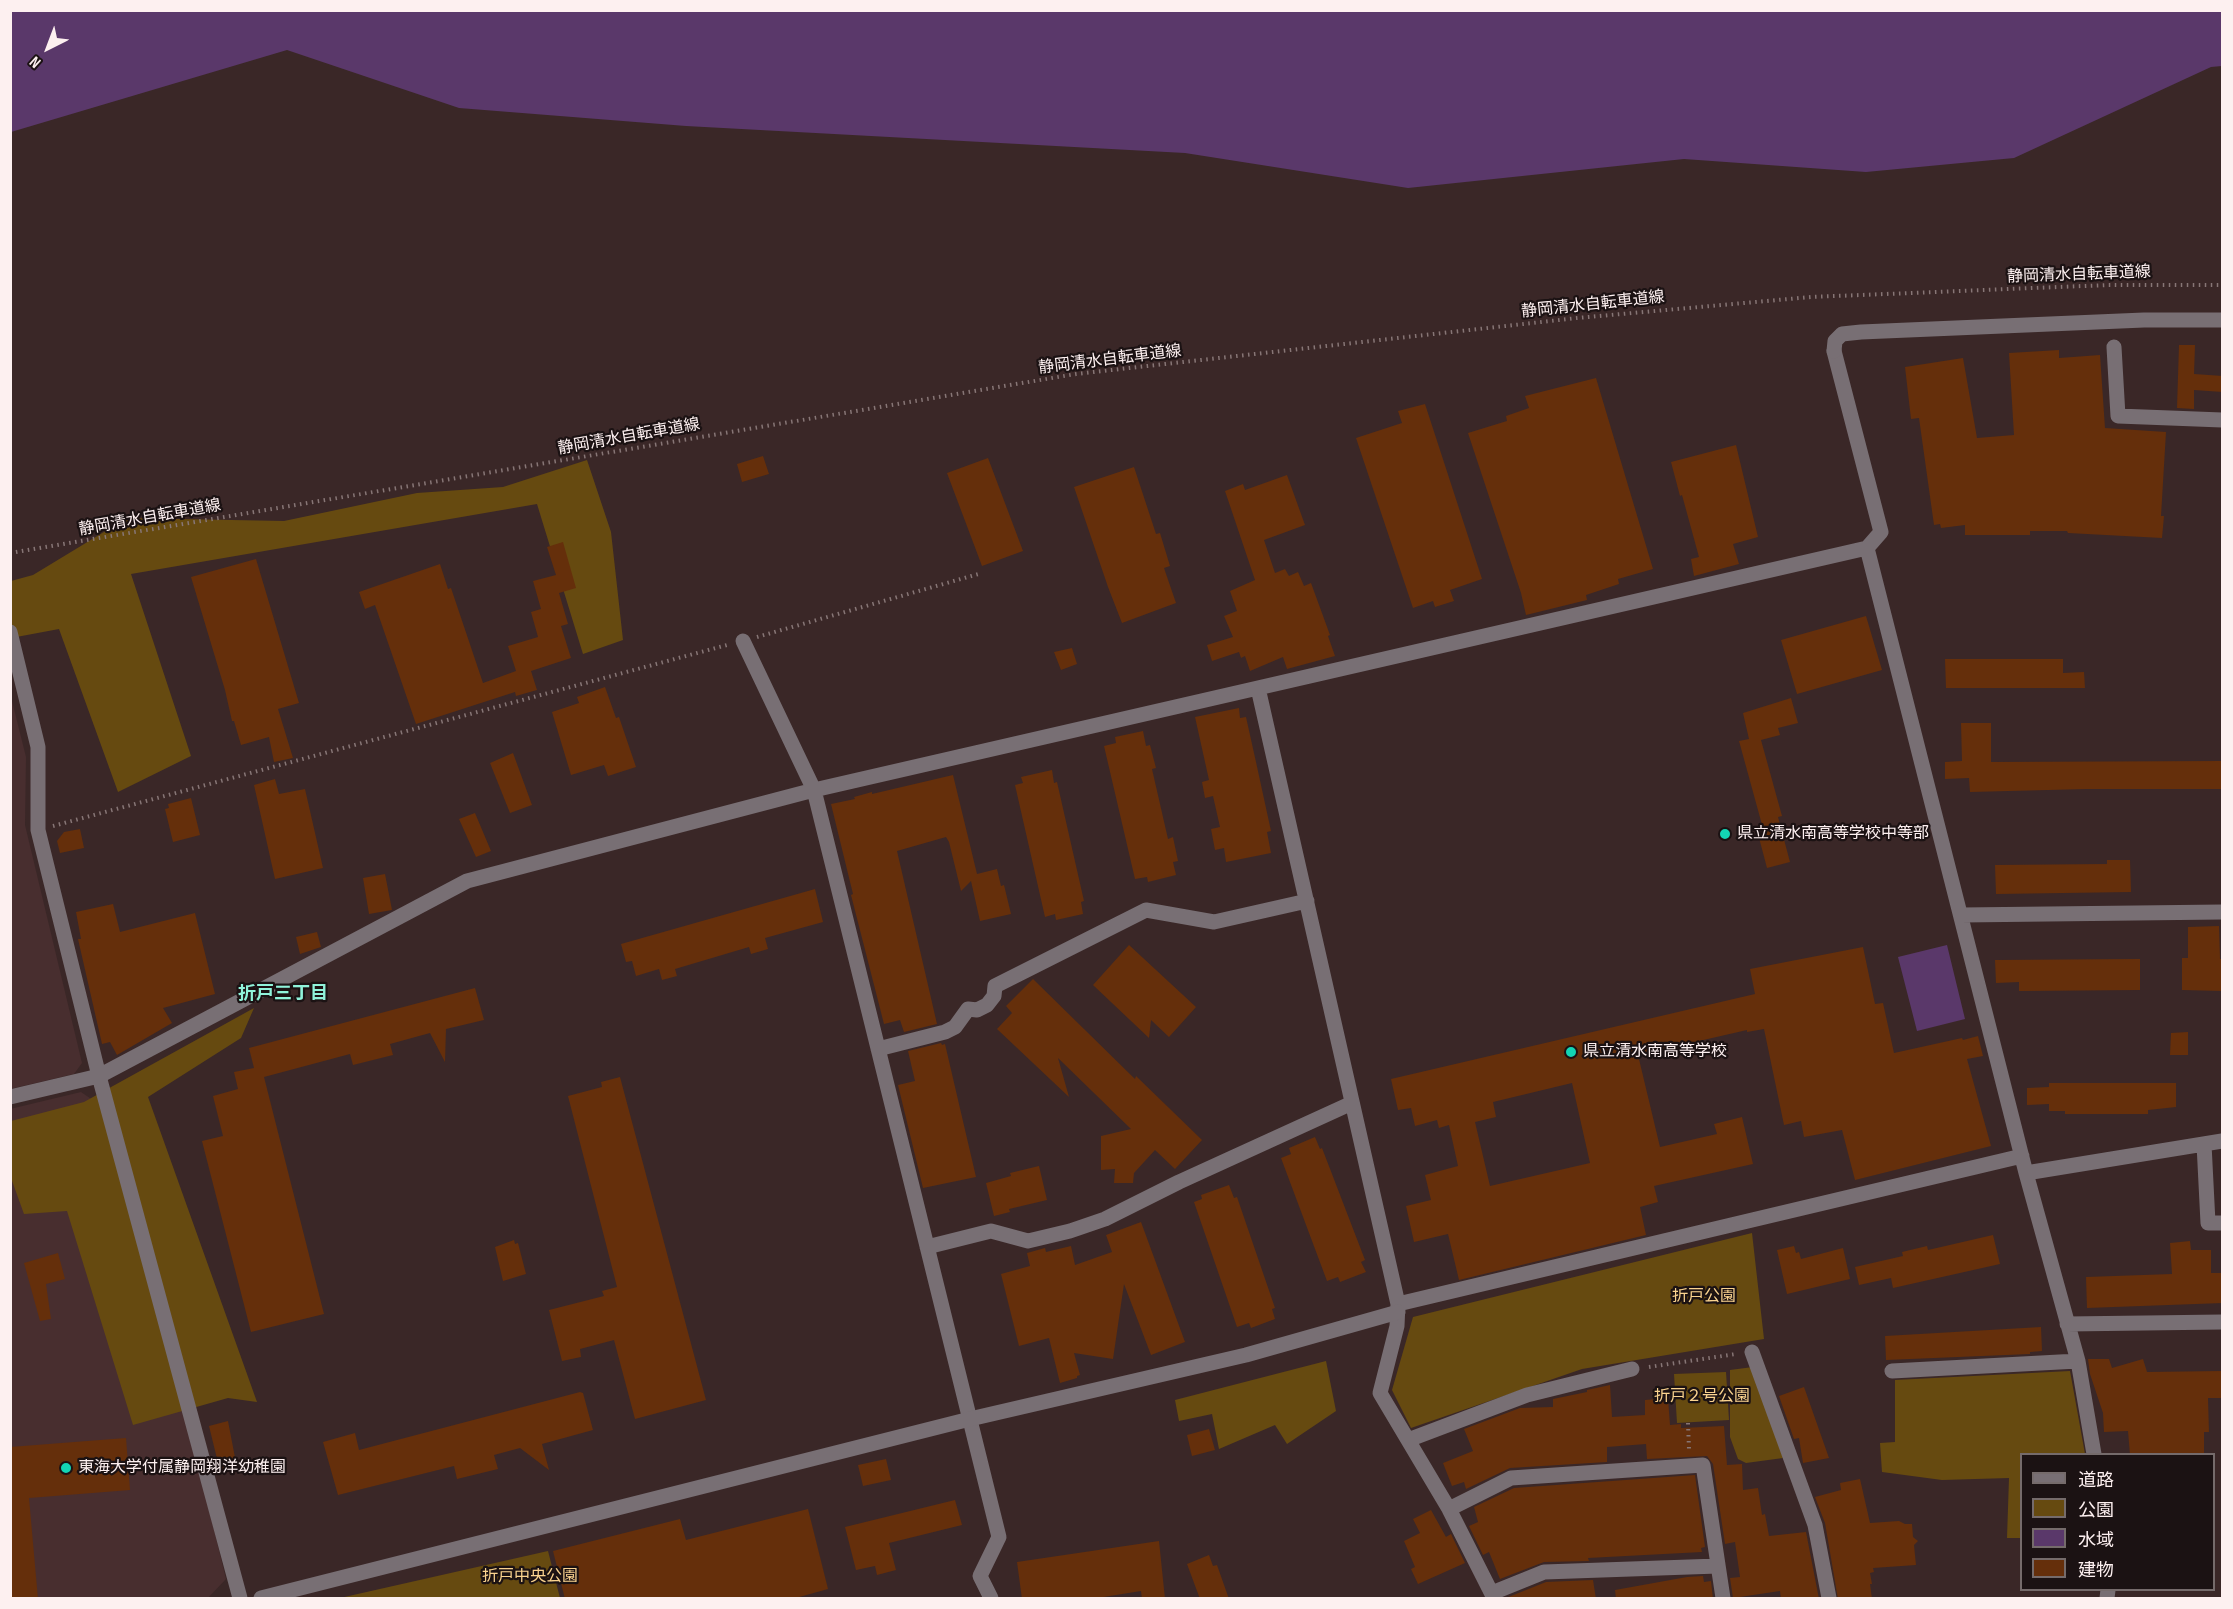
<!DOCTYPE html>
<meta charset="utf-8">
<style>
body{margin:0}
#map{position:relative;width:2233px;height:1609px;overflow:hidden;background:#3a2727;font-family:"Sofia Sans Condensed","Noto Sans JP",sans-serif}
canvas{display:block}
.frame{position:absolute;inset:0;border:12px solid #fdf0f0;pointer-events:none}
.legend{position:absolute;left:2020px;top:1453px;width:195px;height:138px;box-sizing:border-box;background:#1b1213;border:2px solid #756b6b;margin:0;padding:8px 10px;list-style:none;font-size:18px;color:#fdf0f0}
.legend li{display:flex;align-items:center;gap:12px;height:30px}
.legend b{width:30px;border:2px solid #756b6b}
.north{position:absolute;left:18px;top:18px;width:60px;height:60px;-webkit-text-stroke:4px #1b1213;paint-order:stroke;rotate:222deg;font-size:16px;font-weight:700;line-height:24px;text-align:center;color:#fdf0f0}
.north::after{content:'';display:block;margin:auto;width:21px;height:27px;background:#fdf0f0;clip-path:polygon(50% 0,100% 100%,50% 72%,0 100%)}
</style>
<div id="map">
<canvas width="2233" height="1609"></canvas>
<div class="frame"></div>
<ul class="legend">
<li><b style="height:8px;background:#786f74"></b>道路</li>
<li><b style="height:16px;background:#664a10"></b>公園</li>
<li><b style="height:16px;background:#5a386a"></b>水域</li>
<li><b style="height:16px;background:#652f0b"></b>建物</li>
</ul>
<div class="north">N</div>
</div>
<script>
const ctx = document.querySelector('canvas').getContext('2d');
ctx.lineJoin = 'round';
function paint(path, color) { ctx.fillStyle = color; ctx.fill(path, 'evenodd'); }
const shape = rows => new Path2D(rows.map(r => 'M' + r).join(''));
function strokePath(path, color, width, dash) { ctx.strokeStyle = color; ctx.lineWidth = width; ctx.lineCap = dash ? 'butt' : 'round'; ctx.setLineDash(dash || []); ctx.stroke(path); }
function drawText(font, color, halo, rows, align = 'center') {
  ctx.font = font + ' "Sofia Sans Condensed","Noto Sans JP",sans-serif'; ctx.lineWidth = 4.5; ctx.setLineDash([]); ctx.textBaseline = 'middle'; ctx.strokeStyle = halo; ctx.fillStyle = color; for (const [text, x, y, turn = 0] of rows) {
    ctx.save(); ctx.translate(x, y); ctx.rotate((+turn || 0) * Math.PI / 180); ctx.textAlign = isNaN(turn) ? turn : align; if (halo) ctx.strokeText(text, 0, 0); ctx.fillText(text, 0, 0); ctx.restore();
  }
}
const built = shape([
 [10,693,26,757,25,825,82,1063,74,1074,10,1089],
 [81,1092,100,1105,198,1464,226,1579,208,1598,11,1598,10,1109]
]);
const green = shape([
 [587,460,611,532,623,640,583,654,537,504,131,574,191,756,118,792,59,629,11,638,11,581,33,575,127,518,284,521,417,493,503,487],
 [254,1008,241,1038,148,1097,257,1402,228,1398,133,1425,67,1211,24,1214,11,1178,11,1121,84,1102],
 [1752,1233,1764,1339,1582,1369,1411,1428,1392,1390,1413,1317],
 [1326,1361,1336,1411,1287,1444,1275,1425,1219,1449,1212,1414,1179,1421,1175,1400],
 [1753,1367,1783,1458,1746,1463,1738,1459,1730,1437,1730,1370],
 [2070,1371,2085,1454,2022,1454,2021,1538,2007,1538,2009,1478,1942,1480,1882,1472,1880,1443,1895,1442,1895,1380],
 [1726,1372,1729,1420,1677,1423,1674,1374],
 [548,1551,560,1598,340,1598]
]);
const water = shape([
 [11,10,2222,10,2222,66,2211,67,2014,158,1866,172,1684,159,1408,188,1185,153,686,126,459,108,287,50,11,132],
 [1947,945,1965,1019,1917,1031,1898,957]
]);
const building = shape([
 [2179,345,2195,345,2194,374,2223,376,2223,392,2194,390,2194,409,2177,408],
 [2059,350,2059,358,2100,355,2105,428,2166,432,2161,516,2164,516,2162,538,2068,533,2067,531,2030,531,2030,535,1965,535,1965,525,1941,528,1940,524,1934,525,1919,418,1911,419,1905,367,1963,358,1977,438,2014,435,2009,353],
 [1596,378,1653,569,1618,579,1619,584,1586,595,1587,600,1526,615,1521,593,1468,433,1507,421,1506,416,1529,408,1525,396],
 [1425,404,1482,579,1450,590,1454,601,1435,607,1433,601,1413,608,1356,438,1402,423,1398,411],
 [1736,445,1758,537,1733,544,1739,564,1694,576,1691,559,1699,557,1682,495,1680,496,1671,462],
 [763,456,769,474,742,482,737,464],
 [988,458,1023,551,982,566,947,473],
 [1134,467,1156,534,1160,533,1170,566,1164,568,1176,603,1122,623,1108,587,1074,487],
 [1287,475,1305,525,1264,540,1275,573,1285,569,1289,576,1298,572,1304,586,1311,583,1330,635,1328,636,1335,656,1287,669,1283,657,1250,671,1245,656,1241,658,1239,652,1212,661,1207,645,1233,637,1224,616,1237,611,1230,591,1255,580,1225,491,1243,484,1245,490],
 [563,542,576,588,559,593,568,624,561,626,571,658,531,671,537,690,516,696,515,692,416,724,375,605,365,609,359,592,440,564,448,589,451,588,483,683,516,671,508,646,538,637,531,612,541,609,533,581,556,575,547,547],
 [256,559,299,703,278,709,293,758,274,762,269,737,241,745,234,721,232,721,225,690,191,577],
 [1866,616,1882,670,1797,694,1781,640],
 [1072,648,1077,664,1061,670,1054,652],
 [1945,659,2063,659,2063,673,2084,672,2085,688,1946,688],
 [605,687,616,718,619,717,636,767,608,776,604,765,571,775,552,712,579,703,577,697],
 [1791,698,1798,723,1778,728,1780,735,1761,740,1782,816,1778,817,1790,862,1767,868,1758,834,1764,832,1739,741,1749,739,1743,713],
 [1239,708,1240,718,1246,717,1256,762,1271,831,1267,832,1271,853,1226,862,1224,848,1215,850,1211,829,1220,827,1213,796,1205,798,1202,782,1209,780,1195,717],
 [1961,723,1991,723,1991,762,2223,761,2223,789,2087,789,1970,792,1969,778,1945,779,1945,762,1962,761],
 [1143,731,1146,746,1150,745,1156,768,1152,769,1168,839,1173,837,1178,861,1173,862,1176,875,1148,882,1147,877,1135,879,1104,746,1116,743,1115,737],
 [513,753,532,805,510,813,490,763],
 [1052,770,1054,783,1057,782,1084,901,1081,902,1083,914,1056,920,1055,914,1045,917,1015,785,1023,783,1021,777],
 [953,775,977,874,997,869,1001,886,1004,885,1011,914,980,921,971,881,961,891,949,842,946,837,897,851,937,1024,904,1032,900,1020,884,1024,851,895,853,894,831,804,855,799,854,797,872,792,872,794],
 [275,779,279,794,305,789,323,868,275,879,254,785],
 [191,798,200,835,173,842,165,809,169,808,168,804],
 [475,813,491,851,476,857,459,819],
 [80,829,84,848,60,853,57,841,64,832],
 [2107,860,2130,860,2131,892,1996,894,1995,865,2107,864],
 [385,874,392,910,369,914,363,878],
 [815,889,823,922,765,938,768,949,751,954,749,947,675,969,677,976,662,980,659,969,636,976,632,961,626,962,621,944],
 [113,904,120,932,195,913,215,994,163,1008,172,1023,117,1055,110,1042,102,1044,78,939,81,939,76,912],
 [2219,926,2220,959,2223,959,2223,991,2182,990,2182,958,2188,958,2188,927],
 [317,932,321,947,300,954,296,937],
 [1129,945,1196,1007,1169,1037,1151,1020,1149,1038,1093,985],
 [1863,947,1875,1004,1883,1003,1894,1053,1962,1038,1963,1040,1978,1036,1983,1056,1967,1059,1991,1146,1855,1180,1842,1130,1804,1137,1801,1121,1784,1125,1764,1029,1747,1032,1747,1030,1638,1055,1660,1147,1717,1134,1714,1124,1742,1117,1753,1164,1654,1186,1658,1202,1640,1207,1646,1235,1459,1280,1448,1234,1414,1242,1406,1206,1431,1200,1425,1175,1458,1166,1449,1125,1439,1128,1437,1120,1415,1126,1411,1108,1398,1110,1391,1079,1755,994,1750,969],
 [1572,1083,1590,1163,1490,1186,1475,1122,1496,1117,1493,1102],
 [2140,959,2140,990,2019,991,2019,982,1996,983,1995,960],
 [1033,979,1135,1079,1136,1076,1202,1140,1175,1169,1155,1150,1134,1173,1133,1183,1114,1183,1115,1169,1101,1170,1101,1136,1131,1129,1058,1058,1069,1097,997,1029,1012,1013,1006,1006],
 [475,988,484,1020,446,1029,445,1062,430,1033,390,1044,393,1055,353,1065,350,1054,264,1077,324,1314,251,1332,202,1141,223,1136,213,1096,238,1089,234,1072,254,1068,249,1048],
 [2188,1032,2188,1055,2170,1055,2171,1033],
 [941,1043,942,1045,945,1044,976,1177,923,1188,898,1085,915,1081,908,1051],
 [620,1077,706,1400,635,1419,614,1340,580,1349,581,1357,562,1361,549,1310,604,1296,602,1291,617,1287,568,1096,602,1087,601,1082],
 [2049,1083,2176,1083,2176,1107,2148,1110,2148,1114,2065,1114,2065,1111,2049,1111,2049,1104,2027,1105,2027,1088,2049,1087],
 [1315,1137,1320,1149,1322,1148,1365,1260,1361,1262,1366,1272,1340,1282,1338,1277,1327,1281,1281,1158,1291,1154,1289,1148],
 [1039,1166,1047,1200,1009,1209,1010,1212,994,1216,986,1183,1011,1176,1010,1173],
 [1229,1185,1234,1198,1237,1197,1275,1308,1272,1309,1275,1319,1251,1328,1249,1323,1237,1327,1194,1202,1202,1199,1201,1195],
 [1141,1222,1185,1342,1151,1355,1124,1284,1113,1359,1074,1353,1080,1375,1077,1376,1077,1378,1060,1383,1049,1338,1019,1346,1001,1274,1030,1266,1027,1253,1045,1248,1046,1252,1071,1246,1075,1265,1112,1252,1106,1235],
 [1993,1235,2000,1264,1893,1288,1891,1278,1859,1285,1855,1267,1903,1256,1902,1252,1927,1246,1928,1250],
 [514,1240,515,1244,518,1243,526,1274,503,1281,495,1247],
 [2190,1241,2191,1250,2211,1250,2211,1273,2223,1273,2223,1303,2087,1308,2086,1277,2172,1274,2170,1243],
 [1794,1246,1796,1253,1799,1252,1801,1259,1843,1248,1850,1279,1787,1294,1777,1250],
 [58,1253,65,1279,46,1284,51,1319,40,1321,24,1263],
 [2041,1327,2042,1351,2030,1352,2030,1354,1886,1360,1885,1336],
 [2088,1359,2109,1359,2112,1368,2143,1359,2147,1372,2222,1371,2222,1398,2208,1398,2209,1432,2204,1432,2204,1455,2130,1455,2128,1431,2104,1432,2103,1413,2090,1374],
 [1610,1385,1612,1417,1645,1415,1645,1400,1668,1398,1670,1425,1681,1424,1681,1428,1724,1426,1727,1465,1742,1464,1743,1490,1758,1488,1762,1515,1765,1514,1769,1536,1806,1532,1819,1599,1781,1599,1780,1591,1733,1598,1730,1578,1740,1577,1735,1542,1725,1544,1713,1464,1707,1456,1647,1459,1646,1444,1607,1447,1607,1462,1510,1468,1466,1489,1464,1482,1452,1486,1443,1463,1473,1451,1464,1429,1520,1408,1553,1407,1553,1399,1587,1392,1587,1390],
 [1804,1387,1829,1458,1803,1463,1799,1438,1794,1439,1779,1396],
 [580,1392,583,1393,593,1430,542,1444,549,1470,520,1448,494,1455,498,1469,457,1479,454,1466,338,1495,323,1442,355,1433,359,1450],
 [228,1421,237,1468,220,1471,209,1426],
 [1209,1429,1215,1450,1192,1456,1187,1435],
 [126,1438,130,1490,29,1498,38,1599,10,1599,10,1447],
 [886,1459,891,1480,863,1486,858,1465],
 [1695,1475,1705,1547,1701,1548,1702,1552,1588,1558,1589,1561,1544,1562,1500,1579,1489,1552,1483,1555,1469,1526,1478,1522,1474,1507,1514,1488],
 [1860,1479,1870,1523,1899,1521,1905,1524,1912,1524,1913,1537,1918,1541,1914,1545,1916,1565,1873,1568,1874,1572,1870,1573,1872,1584,1870,1584,1872,1599,1838,1599,1825,1523,1815,1497,1841,1490,1840,1483],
 [955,1500,962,1525,889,1543,896,1570,877,1575,875,1566,856,1570,845,1527],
 [808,1509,828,1589,792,1599,565,1599,553,1551,680,1519,686,1540],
 [1431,1510,1446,1537,1451,1534,1465,1563,1418,1584,1411,1569,1415,1567,1404,1541,1420,1533,1413,1519],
 [1159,1541,1165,1599,1142,1599,1141,1591,1091,1599,1022,1599,1017,1562],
 [1209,1555,1213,1566,1217,1565,1229,1599,1200,1599,1187,1564],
 [1703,1576,1704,1582,1711,1581,1713,1599,1616,1599,1615,1590,1687,1577],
 [1593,1580,1596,1599,1506,1598,1546,1582]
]);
const path = shape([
 [10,553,1076,374,1577,318,1811,297,2108,285,2222,285],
 [757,637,982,573],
 [53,826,727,645],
 [1649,1367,1736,1354],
 [1688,1423,1689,1449]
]);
const minor = shape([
 [2114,347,2118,416,2222,420],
 [1834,351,1881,532,1867,548],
 [10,632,38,747,38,830,99,1076,240,1598],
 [743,641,814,790,999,1537,980,1576,991,1598],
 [1258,688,1398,1304,1397,1326,1380,1393,1449,1509,1494,1598],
 [1961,915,2222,912],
 [878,1049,945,1032,955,1027,968,1009,977,1010,987,1005,994,996,995,986,1146,910,1214,922,1307,901],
 [10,1097,99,1076,467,881,814,790,1867,548,2026,1173,2078,1361,2094,1454],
 [2204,1144,2208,1223,2222,1223],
 [2026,1173,2222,1141],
 [927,1247,991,1231,1028,1241,1070,1231,1105,1219,1179,1182,1352,1103],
 [1398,1304,2022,1156],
 [2067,1324,2222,1322],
 [1752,1352,1815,1525,1829,1598],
 [1892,1371,2078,1361],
 [1408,1440,1527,1395,1632,1369],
 [1449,1509,1511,1478,1703,1465,1723,1598],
 [1492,1593,1544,1572,1718,1566],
 [2107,1598,2108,1590]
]);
const tertiary = shape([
 [1834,351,1835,341,1842,334,1861,332,2144,320,2222,320],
 [261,1598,970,1419,1246,1355,1398,1312]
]);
const markers = [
 [1725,834,6,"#13d5b4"],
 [1571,1052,6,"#13d5b4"],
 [66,1468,6,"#13d5b4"]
];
const streetNames = [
 ["静岡清水自転車道線",2079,275,-2],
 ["静岡清水自転車道線",1593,305,-6],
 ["静岡清水自転車道線",1110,360,-7],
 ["静岡清水自転車道線",629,437,-10],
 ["静岡清水自転車道線",150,518,-10]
];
const poiNames = [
 ["県立清水南高等学校中等部",1737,834],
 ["県立清水南高等学校",1583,1052],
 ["東海大学付属静岡翔洋幼稚園",78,1468]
];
const parkNames = [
 ["折戸公園",1704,1297],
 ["折戸２号公園",1702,1397],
 ["折戸中央公園",530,1577]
];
const neighbourhoodNames = [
 ["折戸三丁目",283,994]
];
paint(built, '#482e2f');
paint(green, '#664a10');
paint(water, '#5a386a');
paint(building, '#652f0b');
strokePath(path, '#877676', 4, [1.5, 4.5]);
strokePath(minor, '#786f74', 15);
strokePath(tertiary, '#786f74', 15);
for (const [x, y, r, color] of markers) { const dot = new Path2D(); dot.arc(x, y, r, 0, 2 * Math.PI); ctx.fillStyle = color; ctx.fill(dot); strokePath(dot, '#1b1213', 2); }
drawText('16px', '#fdf0f0', '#1b1213', streetNames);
drawText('16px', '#fdf0f0', '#1b1213', poiNames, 'left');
drawText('16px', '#fad38f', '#1b1213', parkNames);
drawText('bold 18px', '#90f3da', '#1b1213', neighbourhoodNames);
</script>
